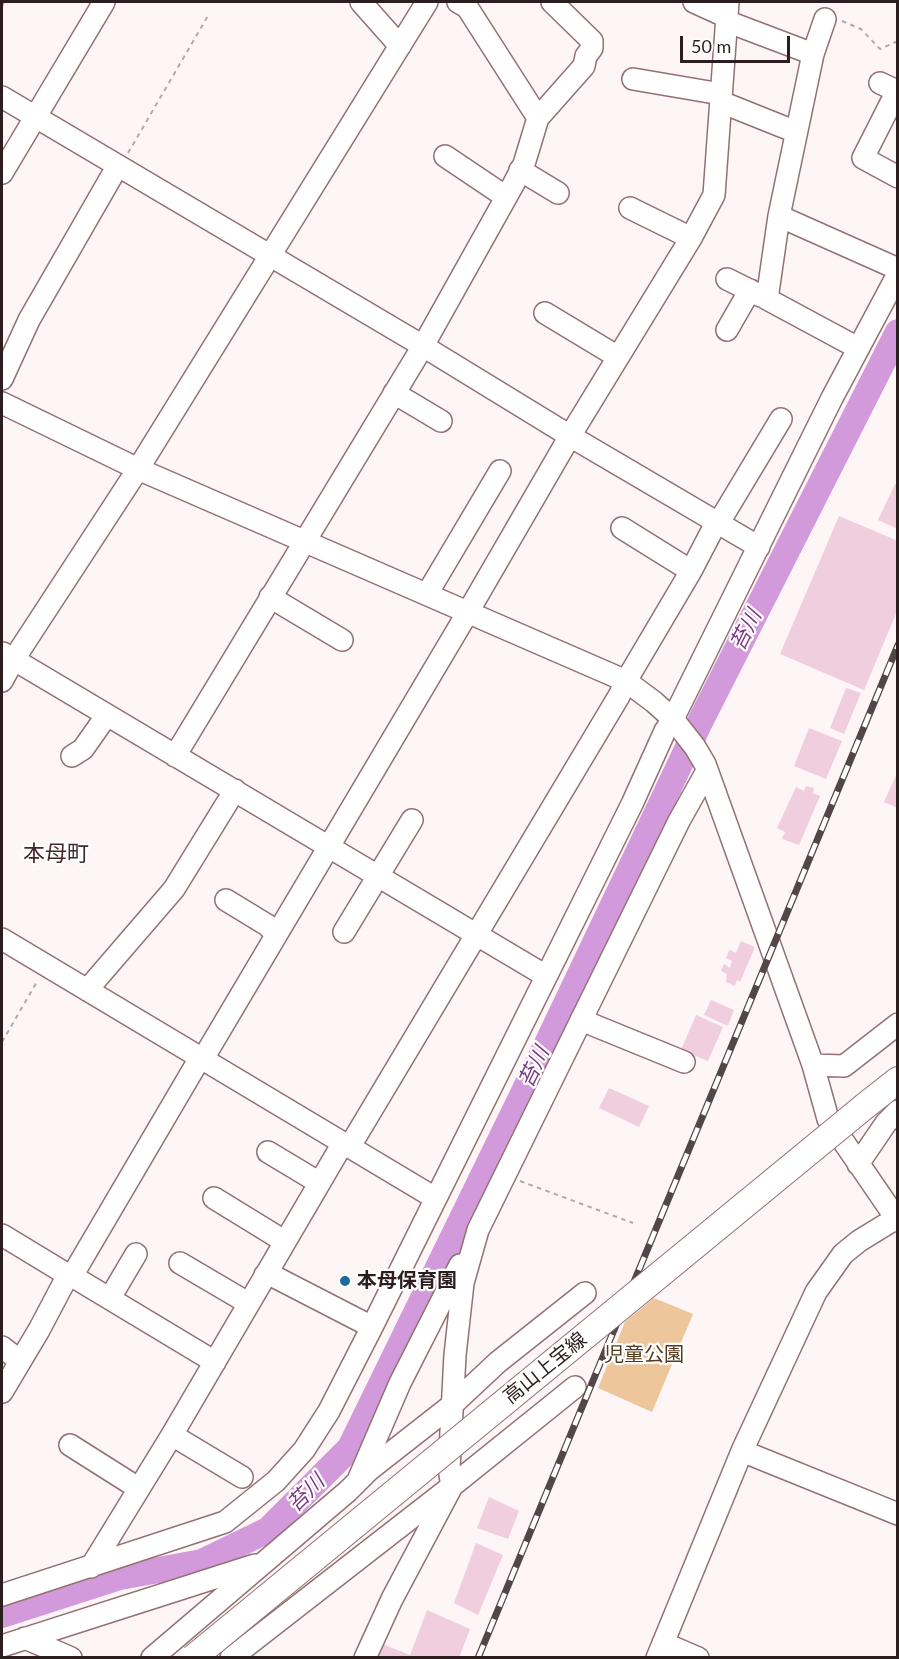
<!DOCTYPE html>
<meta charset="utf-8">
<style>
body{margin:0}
#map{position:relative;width:899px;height:1659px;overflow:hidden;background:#fdf5f6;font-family:Lato,sans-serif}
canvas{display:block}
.frame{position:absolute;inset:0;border:3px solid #2c1e1f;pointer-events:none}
.scale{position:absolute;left:680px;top:36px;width:110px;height:27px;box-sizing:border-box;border:3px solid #2c1e1f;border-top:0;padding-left:8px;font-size:18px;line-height:21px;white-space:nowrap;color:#2c1e1f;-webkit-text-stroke:4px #fff;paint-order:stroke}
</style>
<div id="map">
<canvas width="899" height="1659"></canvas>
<div class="frame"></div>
<div class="scale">50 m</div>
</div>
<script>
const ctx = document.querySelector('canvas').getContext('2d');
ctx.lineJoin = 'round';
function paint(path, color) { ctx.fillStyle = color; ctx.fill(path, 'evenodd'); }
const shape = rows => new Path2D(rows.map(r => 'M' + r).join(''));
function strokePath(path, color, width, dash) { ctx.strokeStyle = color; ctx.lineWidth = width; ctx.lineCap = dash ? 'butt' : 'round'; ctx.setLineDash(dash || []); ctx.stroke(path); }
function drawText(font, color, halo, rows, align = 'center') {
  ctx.font = font + ' Lato,"Noto Sans JP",sans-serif'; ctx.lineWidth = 4.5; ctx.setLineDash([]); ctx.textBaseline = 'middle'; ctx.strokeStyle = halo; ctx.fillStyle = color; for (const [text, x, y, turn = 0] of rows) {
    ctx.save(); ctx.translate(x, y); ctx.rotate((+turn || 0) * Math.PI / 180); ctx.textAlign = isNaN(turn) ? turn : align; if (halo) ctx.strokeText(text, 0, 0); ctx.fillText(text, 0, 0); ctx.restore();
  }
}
const green = shape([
 [654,1298,693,1314,652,1412,598,1388,625,1322]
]);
const river = shape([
 [2,1615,120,1577,202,1562,268,1530,350,1448,534,1071,700,722,898,332]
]);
const building = shape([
 [895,484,898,485,898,529,878,520],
 [839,516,898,541,898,609,864,690,780,654],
 [846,688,861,693,844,734,830,728],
 [809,728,842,741,826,779,794,766],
 [898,771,898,808,884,802],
 [806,786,814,788,813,793,820,796,799,845,782,839,785,832,777,828,796,787,804,791],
 [741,941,755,947,740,982,737,980,735,986,726,982,727,974,721,971,724,964,730,968,732,961,726,958,729,950,736,953],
 [711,1000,734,1010,728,1026,704,1015],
 [696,1015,723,1027,708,1061,681,1050],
 [609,1088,649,1106,639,1127,599,1108],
 [489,1497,519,1511,508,1539,477,1528],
 [476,1543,503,1555,478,1615,454,1603],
 [427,1610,470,1629,459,1658,375,1658,380,1643,410,1655]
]);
const path = shape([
 [2,6,4,2],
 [842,21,861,29,880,49,898,41],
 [128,153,209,14],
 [2,1042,38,980],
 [520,1181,633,1223]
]);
const minor = shape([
 [361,2,400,46],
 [458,2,467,7,538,118],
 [694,2,727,17],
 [726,21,813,54,779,216,767,299,858,348],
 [813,54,825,19],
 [633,79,721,94],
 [880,83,897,91,863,158,898,177],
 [2,97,423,346,570,436,759,547],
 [721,102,796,132],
 [445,156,506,197],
 [520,170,558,193],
 [2,173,104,2],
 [630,208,691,238],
 [779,216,898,269],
 [727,279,761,296],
 [545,313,618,357],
 [727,330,750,290],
 [2,379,29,320,117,167],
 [394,393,441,421],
 [2,403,138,469,626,681,654,702,673,719,695,747,705,764,813,1065,828,1119,898,1221],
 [718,524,781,419],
 [622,528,691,571],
 [427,594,500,471],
 [270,597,342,640],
 [3,653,546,976],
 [2,681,14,659,138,469,427,2],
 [72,756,83,749,107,715],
 [175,756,423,346,513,185,524,164,538,118,584,66,586,56,592,48,592,41,552,2],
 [226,900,267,925,276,934],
 [344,932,412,820],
 [2,939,435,1198],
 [87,990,174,889,235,790],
 [581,1020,684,1062],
 [813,1065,844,1066,898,1024],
 [350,1146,619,696,626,681,691,571,716,523],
 [268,1152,318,1182],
 [858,1164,886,1123,898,1111],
 [214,1198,284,1241],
 [2,1235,68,1275],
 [180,1263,248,1303],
 [265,1275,273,1276,372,1327],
 [72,1276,215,1362],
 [110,1298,136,1254],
 [2,1347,20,1361],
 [2,1392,39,1330,68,1275,72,1276,200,1058,207,1052,468,612,570,436,691,238,714,195,728,2],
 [172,1435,242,1477],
 [70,1445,138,1488],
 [742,1451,898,1514],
 [359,1478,400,1383,460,1265],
 [91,1567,172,1435,343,1143],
 [2,1595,225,1522,276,1481,304,1450,329,1411,372,1327,632,804,665,731,673,719,832,398,898,274],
 [25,1638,71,1658],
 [663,1643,698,1658],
 [2,1646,255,1565],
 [152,1658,348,1491,369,1470,452,1405,498,1362,585,1293],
 [231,1658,452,1486,575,1387],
 [365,1658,392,1599,452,1486,449,1469,455,1355,463,1283,478,1230,679,821,707,771],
 [657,1658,742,1451,816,1292,843,1254,859,1241,895,1219]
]);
const major = shape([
 [865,1106,898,1080]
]);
const rail = shape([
 [478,1658,898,645]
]);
const majorBridge = shape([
 [193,1658,865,1106]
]);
const markers = [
 [345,1281,6,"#1c6b9d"]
];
const poiNames = [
 ["本母保育園",357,1281]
];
const parkNames = [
 ["児童公園",644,1355]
];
const streetNames = [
 ["高山上宝線",545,1368,-39]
];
const waterNames = [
 ["苔川",746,630,-63],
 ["苔川",534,1067,-64],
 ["苔川",306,1493,-45]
];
const quarterNames = [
 ["本母町",56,854]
];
paint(green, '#edc69b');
strokePath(river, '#d39adb', 26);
paint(building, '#f0cede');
strokePath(minor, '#937172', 24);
strokePath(major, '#937172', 28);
strokePath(path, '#b3a9aa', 2, [4.5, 4.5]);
strokePath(minor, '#fff', 21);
strokePath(major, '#fff', 26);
strokePath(rail, '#534647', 7);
strokePath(rail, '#fff', 4.5, [14]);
strokePath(majorBridge, '#937172', 28, []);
strokePath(majorBridge, '#fff', 26);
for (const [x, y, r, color] of markers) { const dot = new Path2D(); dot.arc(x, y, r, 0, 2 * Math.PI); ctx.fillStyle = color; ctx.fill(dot); strokePath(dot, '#fff', 2); }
drawText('bold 20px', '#2c1e1f', '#fff', poiNames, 'left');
drawText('20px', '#533a1d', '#fff', parkNames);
drawText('20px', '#2c1e1f', '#fff', streetNames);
drawText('italic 21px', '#7b3885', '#fff', waterNames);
drawText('22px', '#442729', '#fff', quarterNames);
</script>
